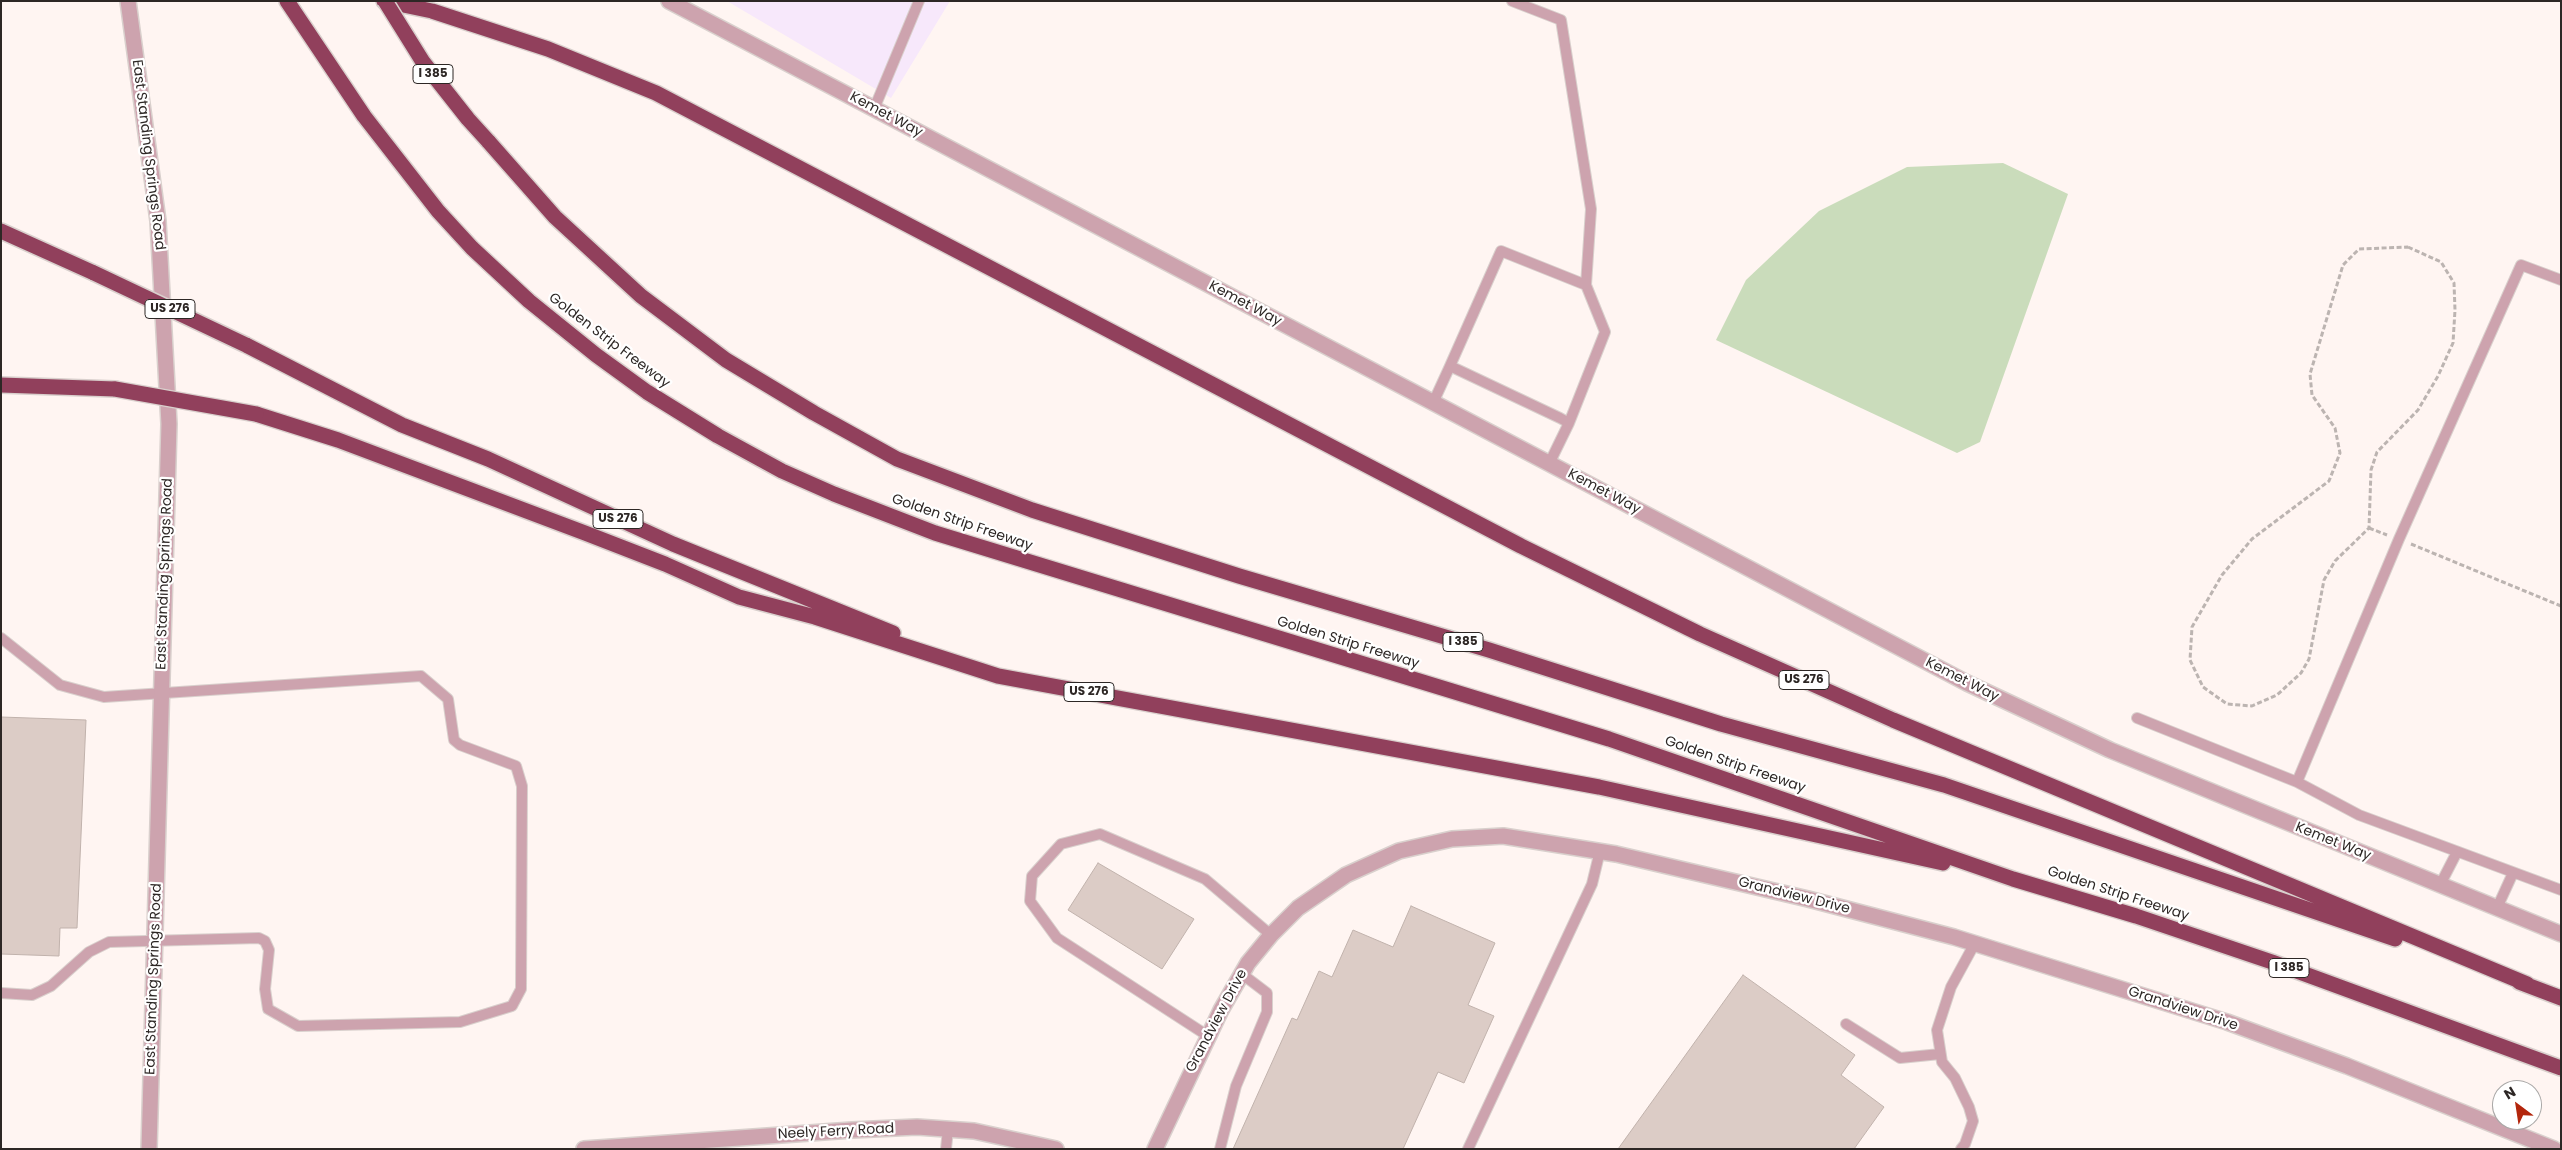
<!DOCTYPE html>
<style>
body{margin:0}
#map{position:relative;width:2562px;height:1150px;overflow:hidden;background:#fff5f2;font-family:Poppins,sans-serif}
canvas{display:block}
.frame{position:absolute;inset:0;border:2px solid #2d2725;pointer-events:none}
.north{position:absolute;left:2492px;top:1080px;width:50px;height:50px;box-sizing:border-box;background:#fff;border:1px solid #aba9a8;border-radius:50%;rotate:329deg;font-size:14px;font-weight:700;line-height:20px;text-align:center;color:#2d2725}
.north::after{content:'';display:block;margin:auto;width:18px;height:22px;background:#b3260c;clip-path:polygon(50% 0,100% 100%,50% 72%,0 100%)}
</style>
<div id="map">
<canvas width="2562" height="1150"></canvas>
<div class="frame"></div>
<div class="north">N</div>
</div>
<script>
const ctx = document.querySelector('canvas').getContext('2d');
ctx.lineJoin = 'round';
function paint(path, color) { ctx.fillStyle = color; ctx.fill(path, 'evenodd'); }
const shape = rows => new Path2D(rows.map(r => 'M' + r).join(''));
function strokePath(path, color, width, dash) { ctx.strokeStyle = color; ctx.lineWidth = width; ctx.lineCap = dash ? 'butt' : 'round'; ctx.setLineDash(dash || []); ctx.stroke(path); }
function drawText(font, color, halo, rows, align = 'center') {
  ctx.font = font + ' Poppins,sans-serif'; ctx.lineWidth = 4.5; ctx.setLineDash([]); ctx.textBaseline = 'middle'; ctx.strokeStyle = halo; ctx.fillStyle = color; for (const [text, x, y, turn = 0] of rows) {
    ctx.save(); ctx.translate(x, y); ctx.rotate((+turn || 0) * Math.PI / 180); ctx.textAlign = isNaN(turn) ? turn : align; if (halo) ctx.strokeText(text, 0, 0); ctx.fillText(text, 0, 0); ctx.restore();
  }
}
const industrial = shape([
 [727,1,950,1,891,98]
]);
const green = shape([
 [2003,163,2068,194,1980,442,1957,453,1716,340,1746,280,1819,211,1907,167]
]);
const building = shape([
 [1,717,86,720,77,928,60,928,59,956,1,954,1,717],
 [1098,863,1194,919,1162,969,1068,910,1098,863],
 [1411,906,1495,943,1468,1005,1494,1016,1464,1083,1438,1072,1403,1149,1233,1149,1292,1018,1297,1020,1319,971,1332,977,1353,930,1393,947,1411,906],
 [1743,975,1855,1055,1841,1075,1884,1107,1854,1149,1618,1149,1743,975]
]);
const path = shape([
 [2408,247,2441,262,2454,283,2455,310,2453,343,2438,376,2418,410,2377,452,2371,470,2369,528,2335,561,2324,580,2309,659,2301,673,2277,695,2252,706,2227,704,2203,687,2190,660,2192,627,2222,575,2252,539,2329,481,2340,453,2335,428,2312,395,2310,374,2343,265,2359,249,2408,247],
 [2369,528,2387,535],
 [2411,544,2561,606]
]);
const service = shape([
 [1512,1,1561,20,1591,209,1586,285,1605,332,1569,423],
 [874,109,919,1],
 [2561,280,2521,265,2399,539,2297,782,2359,815,2561,890],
 [1450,366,1501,251,1586,285],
 [1433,403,1450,366,1560,418,1569,423,1549,464],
 [1,638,60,685,104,697,421,676,448,699,454,740,460,745,516,766,522,786,521,989,512,1006,460,1022,298,1026,268,1009,265,989,269,950,265,941,259,938,109,942,89,952,51,986,32,995,1,993],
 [2137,718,2297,782],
 [2440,885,2457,852],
 [2497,908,2513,873],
 [1846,1024,1900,1058,1940,1054],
 [1208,1036,1057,938,1030,901,1032,876,1061,844,1100,834,1205,879,1271,935],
 [946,1149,948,1129],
 [1220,1149,1236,1086,1267,1012,1267,993,1242,974],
 [1468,1149,1592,884,1600,851],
 [1961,1149,1965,1144,1973,1121,1969,1107,1955,1078,1942,1062,1937,1030,1951,987,1975,943]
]);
const minor = shape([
 [1155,1149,1221,1010,1248,963,1271,935,1298,908,1346,875,1399,851,1452,839,1503,836,1616,854,1808,899,1954,937,2227,1022,2347,1066,2554,1149]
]);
const tertiary = shape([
 [128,1,158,221,169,424,149,1149],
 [669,1,1967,683,2110,750,2561,934],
 [584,1149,852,1130,917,1127,974,1131,1056,1149]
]);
const motorway = shape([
 [287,1,364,116,438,211,472,248,529,301,596,355,647,392,718,436,782,471,834,494,935,533,1609,739,2013,879,2136,916,2272,962,2561,1068],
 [384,1,432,11,548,49,656,93,1521,546,1700,634,1893,720,2527,984],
 [488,141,555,217,641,296,726,360,814,413,897,459,1032,510,1239,576,1489,650,1721,724,1944,785,2395,939],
 [1,231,94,273],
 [246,345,402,425,488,459,673,544,893,633],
 [1,385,115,389],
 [256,414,338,440,585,533,665,564,739,597,815,617,998,676,1599,787,1943,863],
 [2519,982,2561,998]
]);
const motorwayBridge = shape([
 [385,1,423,62,468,119,488,141],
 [94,273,246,345],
 [115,389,256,414]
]);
const shields = [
 [433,74,40],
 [170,309,50],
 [618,519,50],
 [1463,642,40],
 [1804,680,50],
 [1089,692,50],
 [2289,968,40]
];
const shieldNames = [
 ["I 385",433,74],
 ["US 276",170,309],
 ["US 276",618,519],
 ["I 385",1463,642],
 ["US 276",1804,680],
 ["US 276",1089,692],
 ["I 385",2289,968]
];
const streetNames = [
 ["Kemet Way",886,115,28],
 ["East Standing Springs Road",148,155,83],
 ["Kemet Way",1245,304,28],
 ["Golden Strip Freeway",609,341,37],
 ["Kemet Way",1604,492,28],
 ["Golden Strip Freeway",962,523,19],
 ["East Standing Springs Road",165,574,-88],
 ["Golden Strip Freeway",1348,643,17],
 ["Kemet Way",1962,680,27],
 ["Golden Strip Freeway",1735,765,19],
 ["Kemet Way",2333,842,22],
 ["Golden Strip Freeway",2118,894,18],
 ["Grandview Drive",1794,896,14],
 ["East Standing Springs Road",154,979,-88],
 ["Grandview Drive",2183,1009,18],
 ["Grandview Drive",1217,1021,-62],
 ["Neely Ferry Road",836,1132,-3]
];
paint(industrial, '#f7e8fb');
paint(green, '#cadcbb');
paint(building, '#dcccc6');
strokePath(building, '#c1b2ac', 1);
strokePath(service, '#d9d0cd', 12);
strokePath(minor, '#d9d0cd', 18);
strokePath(tertiary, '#d9d0cd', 18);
strokePath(motorway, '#d9d0cd', 18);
strokePath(path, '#bcb4b1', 3, [5, 2.5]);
strokePath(service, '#cda3ae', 10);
strokePath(minor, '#cda3ae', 15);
strokePath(tertiary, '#cda3ae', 15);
strokePath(motorway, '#91405c', 15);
strokePath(motorwayBridge, '#d9d0cd', 18, []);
strokePath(motorwayBridge, '#91405c', 15);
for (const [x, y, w] of shields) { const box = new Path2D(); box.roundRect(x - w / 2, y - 9.5, w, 19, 4); ctx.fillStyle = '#fff'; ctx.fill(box); strokePath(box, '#2d2725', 1); }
drawText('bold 12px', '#2d2725', null, shieldNames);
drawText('14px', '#2d2725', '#fff', streetNames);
</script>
